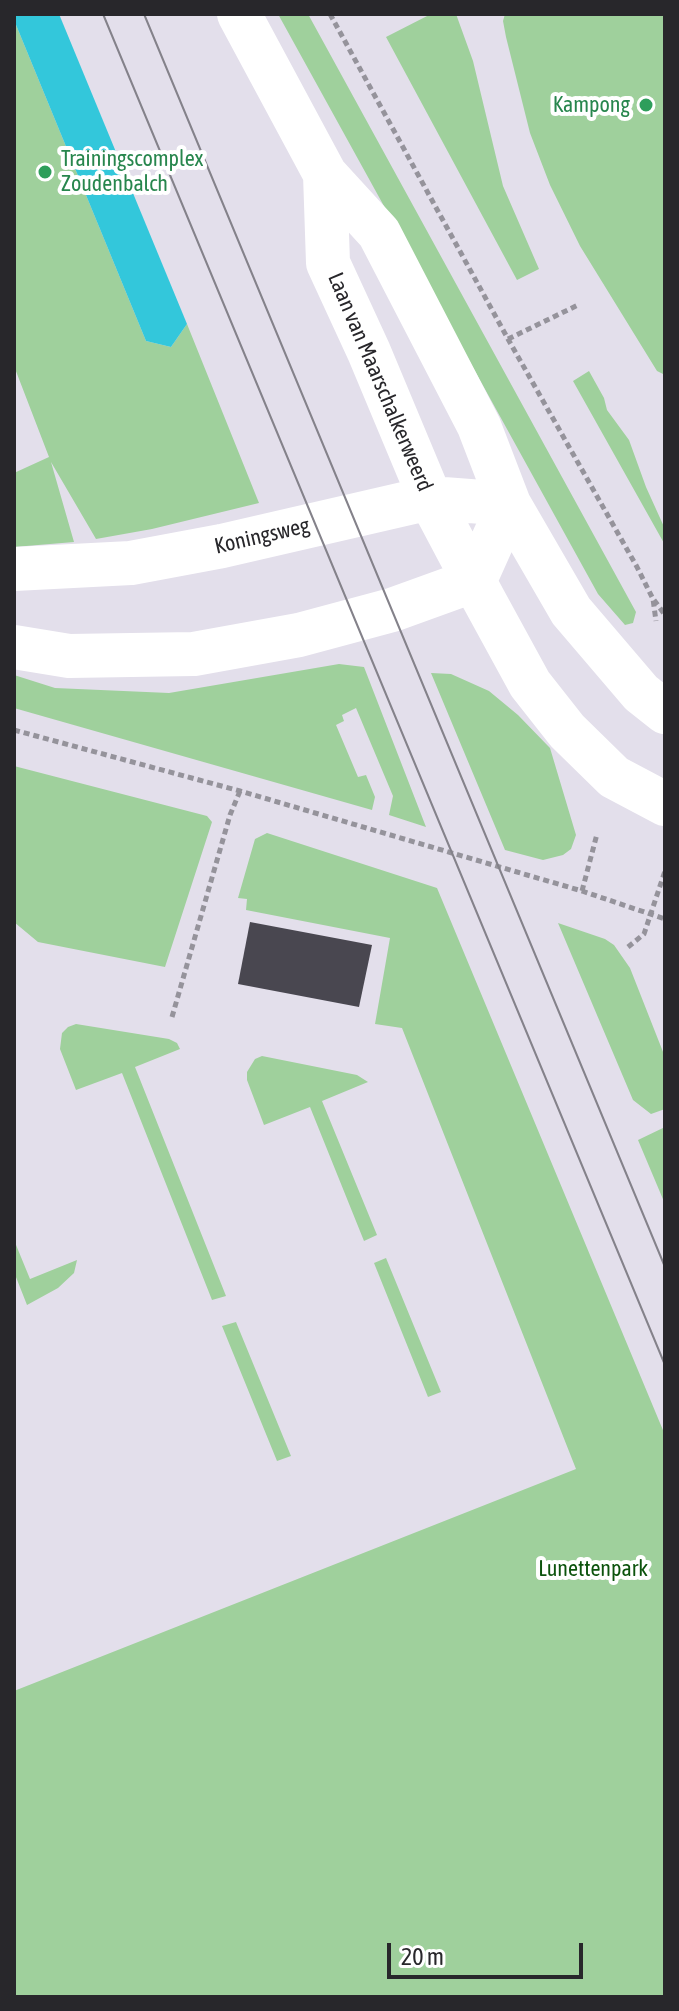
<!DOCTYPE html>
<style>
body{margin:0}
#map{position:relative;width:679px;height:2011px;overflow:hidden;background:#e3dfeb;font-family:"Asap Condensed",sans-serif}
canvas{display:block}
.frame{position:absolute;inset:0;border:16px solid #28272b;pointer-events:none}
.scale{position:absolute;left:387px;top:1943px;width:196px;height:36px;box-sizing:border-box;border:4px solid #28272b;border-top:0;padding-left:10px;font-size:24px;line-height:28px;white-space:nowrap;color:#28272b;-webkit-text-stroke:6px #fff;paint-order:stroke}
</style>
<div id="map">
<canvas width="679" height="2011"></canvas>
<div class="frame"></div>
<div class="scale">20 m</div>
</div>
<script>
const ctx = document.querySelector('canvas').getContext('2d');
ctx.lineJoin = 'round';
function paint(path, color) { ctx.fillStyle = color; ctx.fill(path, 'evenodd'); }
const shape = rows => new Path2D(rows.map(r => 'M' + r).join(''));
function strokePath(path, color, width, dash) { ctx.strokeStyle = color; ctx.lineWidth = width; ctx.lineCap = dash ? 'butt' : 'round'; ctx.setLineDash(dash || []); ctx.stroke(path); }
function drawText(font, color, halo, rows, align = 'center') {
  ctx.font = font + ' "Asap Condensed",sans-serif'; ctx.lineWidth = 8; ctx.setLineDash([]); ctx.textBaseline = 'middle'; ctx.strokeStyle = halo; ctx.fillStyle = color; for (const [text, x, y, turn = 0] of rows) {
    ctx.save(); ctx.translate(x, y); ctx.rotate((+turn || 0) * Math.PI / 180); ctx.textAlign = isNaN(turn) ? turn : align; if (halo) ctx.strokeText(text, 0, 0); ctx.fillText(text, 0, 0); ctx.restore();
  }
}
const green = shape([
 [278,14,308,14,636,612,633,623,625,625,598,594],
 [431,14,456,14,473,61,503,186,539,269,517,280,386,37],
 [505,14,665,14,665,375,657,371,580,246,550,185,530,133,506,37,503,21],
 [14,20,146,341,171,347,187,324,259,503,152,529,96,539,51,462,74,542,14,547,14,473,49,457,14,366],
 [589,371,604,398,607,410,629,440,646,487,665,529,665,545,573,381],
 [339,664,364,667,426,827,389,815,393,796,356,708,342,715,344,721,336,725,358,777,366,775,375,797,372,810,14,708,14,675,55,688,169,693],
 [431,673,451,674,489,691,518,715,550,748,576,835,571,849,563,855,543,860,505,850],
 [14,766,207,816,212,822,165,967,38,942,14,922],
 [267,833,437,888,665,1435,665,1997,14,1997,14,1691,576,1469,402,1028,375,1024,390,938,246,910,247,899,238,898,255,839],
 [558,923,605,939,614,945,630,968,665,1057,665,1109,651,1114,633,1100],
 [76,1024,169,1039,177,1043,180,1049,135,1067,226,1296,212,1300,122,1073,76,1090,60,1049,62,1033,68,1027],
 [262,1056,357,1075,368,1082,322,1101,377,1235,364,1241,310,1107,264,1125,247,1080,247,1072,255,1059],
 [665,1127,665,1204,638,1140],
 [14,1240,30,1279,77,1260,74,1273,58,1288,27,1305,14,1272],
 [386,1258,441,1392,428,1397,374,1263],
 [236,1322,291,1456,277,1461,222,1326]
]);
const water = shape([
 [14,14,59,14,187,324,171,347,146,341,14,20]
]);
const building = shape([
 [250,922,372,945,359,1007,238,984]
]);
const path = shape([
 [330,14,508,339,637,567,653,599,656,621],
 [508,339,578,305],
 [654,600,665,615],
 [14,730,240,791,582,891,665,919],
 [582,891,597,834],
 [628,947,644,934,665,871],
 [172,1017,230,815,240,791]
]);
const secondary = shape([
 [239,14,325,174,379,233,479,426,509,504,571,611,641,693,665,712],
 [325,174,328,263,369,352,430,498,483,598,530,684,567,731,614,777,665,804],
 [14,569,131,563,222,546,430,498,509,504],
 [14,647,69,656,194,654,299,635,392,610,475,580,509,504]
]);
const tram = shape([
 [103,14,665,1365],
 [144,14,665,1267]
]);
const markers = [
 [646,105,8,"#2e9e5b"],
 [45,172,8,"#2e9e5b"]
];
const leisureNames = [
 ["Kampong",630,105],
 ["Trainingscomplex",61,159,"left"],
 ["Zoudenbalch",61,184,"left"]
];
const streetNames = [
 ["Laan van Maarschalkerweerd",380,382,67],
 ["Koningsweg",262,536,-13]
];
const parkNames = [
 ["Lunettenpark",593,1569]
];
paint(green, '#9fd09c');
paint(water, '#33c7db');
paint(building, '#494750');
strokePath(path, '#95939b', 5, [6, 4]);
strokePath(secondary, '#fff', 44);
strokePath(tram, '#84828a', 2);
for (const [x, y, r, color] of markers) { const dot = new Path2D(); dot.arc(x, y, r, 0, 2 * Math.PI); ctx.fillStyle = color; ctx.fill(dot); strokePath(dot, '#fff', 3); }
drawText('22px', '#27864d', '#fff', leisureNames, 'right');
drawText('22px', '#28272b', '#fff', streetNames);
drawText('22px', '#0c530d', '#fff', parkNames);
</script>
